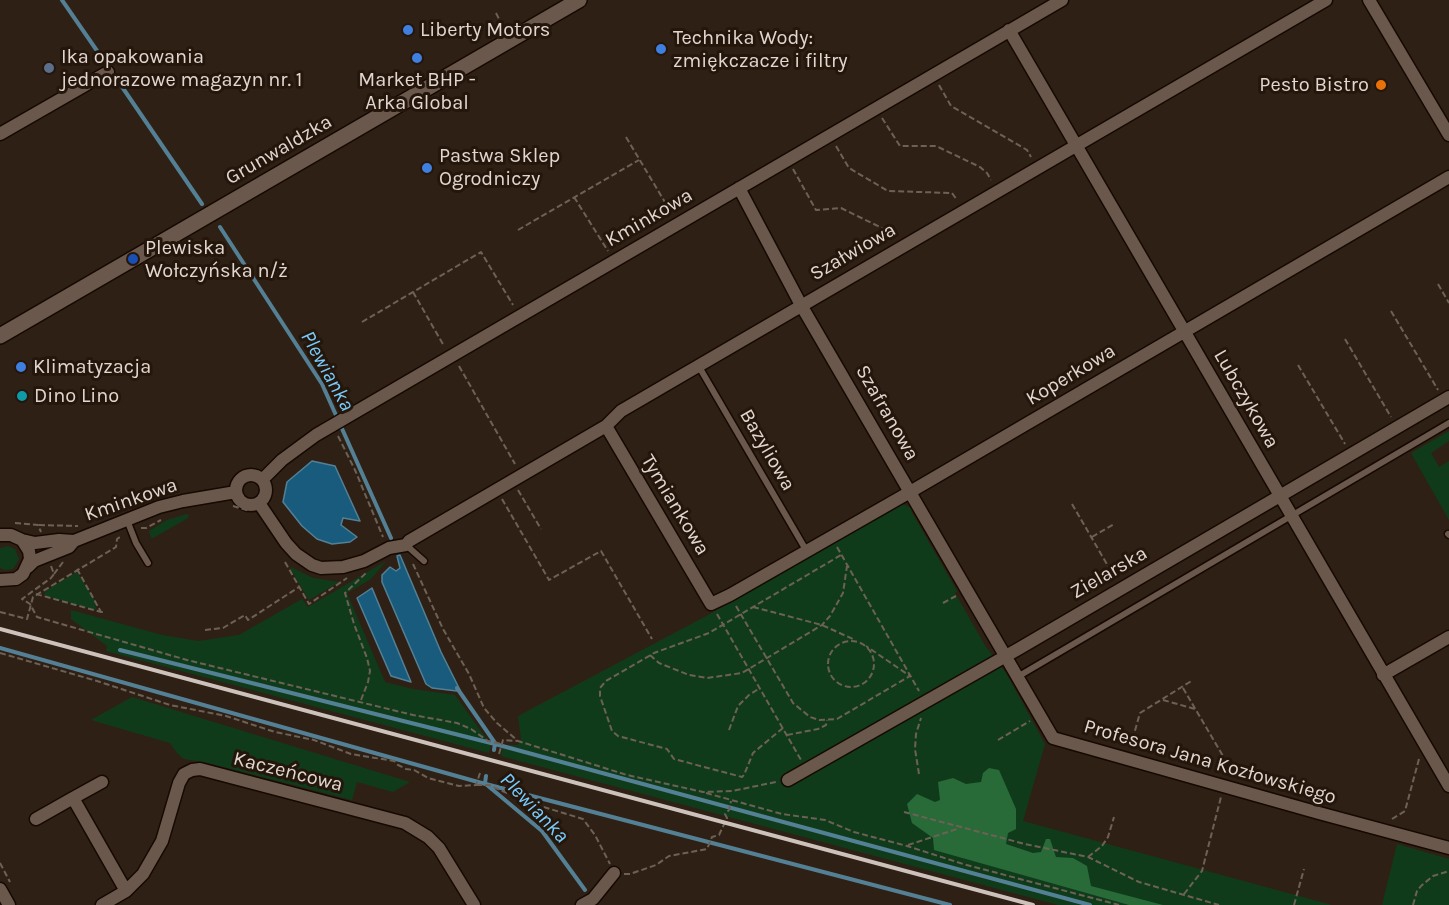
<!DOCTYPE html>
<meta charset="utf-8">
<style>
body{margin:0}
canvas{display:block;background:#2e2014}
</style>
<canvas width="1449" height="905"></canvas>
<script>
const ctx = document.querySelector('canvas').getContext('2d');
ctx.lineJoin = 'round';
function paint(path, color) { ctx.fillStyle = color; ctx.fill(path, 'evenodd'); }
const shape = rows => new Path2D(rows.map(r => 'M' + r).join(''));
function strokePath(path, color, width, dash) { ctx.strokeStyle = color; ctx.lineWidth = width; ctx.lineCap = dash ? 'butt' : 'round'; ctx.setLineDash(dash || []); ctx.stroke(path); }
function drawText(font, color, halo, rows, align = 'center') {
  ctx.font = font + ' Karla,sans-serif'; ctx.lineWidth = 6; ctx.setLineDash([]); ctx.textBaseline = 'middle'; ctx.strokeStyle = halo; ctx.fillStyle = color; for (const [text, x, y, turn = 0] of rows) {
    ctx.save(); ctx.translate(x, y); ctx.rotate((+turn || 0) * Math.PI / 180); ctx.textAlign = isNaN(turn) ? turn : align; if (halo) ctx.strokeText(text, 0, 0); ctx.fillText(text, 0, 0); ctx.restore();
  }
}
const green = shape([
 [1449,431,1449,441,1431,453,1439,467,1449,461,1449,520,1411,453],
 [902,504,913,509,911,511,957,591,955,593,986,647,1006,673,1045,744,1023,821,1332,905,1058,905,501,756,503,745,518,745,521,739,518,716,710,614],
 [187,514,189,515,188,518,153,538,151,538,149,531,167,520],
 [8,546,15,549,19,559,13,569,5,570,0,568,0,548],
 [386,561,371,579,347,593,385,682,413,689,455,695,491,745,489,753,106,651,107,646,71,619,71,610,162,635,198,641,239,635,302,599,308,607],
 [291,567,313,578,339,582,309,600,290,568],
 [77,572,95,601,96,610,46,596,44,594,47,590],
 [132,697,410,782,393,792,357,782,352,800,204,762,184,759,177,753,170,743,91,720],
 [1397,844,1449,859,1449,905,1382,905]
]);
const forest = shape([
 [989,768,999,770,1016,809,1016,829,1008,833,1006,844,1033,853,1041,852,1046,839,1050,839,1056,857,1073,858,1087,866,1091,886,1163,905,1129,905,934,850,933,838,912,823,907,804,917,794,935,802,940,800,938,782,953,778,966,784,981,782,983,773]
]);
const water = shape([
 [312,461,335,466,360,521,343,518,341,525,357,537,350,542,332,544,317,539,302,526,283,502,287,482,312,461],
 [400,555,441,652,460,690,457,691,432,688,426,684,382,582,382,575,390,567,396,571,400,568,397,556,400,555],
 [372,588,411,682,391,676,357,598,372,588]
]);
const stream = shape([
 [62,0,102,58],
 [116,78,202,204],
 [220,227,322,384,391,538],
 [0,648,478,782,950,905],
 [120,650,495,744,1090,905],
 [457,688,495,743,494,750],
 [486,776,485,783,487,785,542,831,585,890]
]);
const path = shape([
 [496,13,503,27],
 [939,85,951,106,1027,150,1031,157],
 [882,118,900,146,936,146,980,167,987,173,991,180],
 [626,137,672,214],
 [836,146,849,168,888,191,952,193,957,200],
 [793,169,816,210,841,208,886,230,891,239],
 [574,197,608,251],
 [518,230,639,160],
 [1438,284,1449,303],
 [413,292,444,346],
 [1391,311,1438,390],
 [362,322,481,252,513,305],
 [1345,339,1391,417],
 [1298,365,1345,444],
 [459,366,515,464],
 [338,436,355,470,383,537],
 [518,490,541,529],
 [502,499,549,580,601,551,652,639],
 [1072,504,1115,578],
 [233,506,250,511],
 [15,523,38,525,41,532],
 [39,525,78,526],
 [141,528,146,528,161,520],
 [1092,537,1114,524],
 [837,547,919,691],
 [285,562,309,604,347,578],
 [413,564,443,629,469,674,484,708,497,723,518,741,627,775,703,792,732,791,776,782],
 [51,566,54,574,51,578,22,599,30,604,37,617,187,660,413,715,457,723,471,729,488,741,502,744],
 [77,569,101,612,105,612],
 [54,574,63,562],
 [36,594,101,612],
 [943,603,956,596],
 [736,606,793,703,810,717,819,720,837,719,910,676,866,646],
 [753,607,822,625,855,640],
 [0,612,27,619,33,597,116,547,117,539,120,537],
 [717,614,801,760],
 [205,630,223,628,245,615,248,620,299,587],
 '828 664a23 23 0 1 1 46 0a23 23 0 1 1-46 0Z',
 [0,653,97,681,170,705,226,716,275,732,314,740,351,754,394,761,398,765,406,769,414,770,428,778,459,786,476,785,480,773],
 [650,655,659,663,689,675,707,678,742,673,822,625,830,616,843,593,847,566],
 [1183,688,1223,756,1218,773],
 [361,700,368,682,370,671,367,658,354,624,345,593,366,573],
 [1163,700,1195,709],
 [783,728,753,753,744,775,742,777,674,759,667,749,618,736,612,731,600,696,600,688,606,681,654,653,709,633,841,555],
 [729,730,738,706,749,695,760,688],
 [787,735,818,729,826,725,827,720],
 [998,740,1030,721],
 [1130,748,1140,713,1193,680],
 [499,754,503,740,518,741],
 [919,774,915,749,916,734,921,718],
 [476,785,489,785,527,802,583,819,595,835,610,864],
 [706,793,782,814,825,820,854,832,907,846,963,864,1119,905],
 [904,812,1025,844,1088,857,1139,882,1219,905],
 [1392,819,1405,811,1419,759],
 [908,845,957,829],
 [1088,857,1102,846,1108,837,1114,817],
 [0,863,10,882],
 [624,874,630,874,656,865,669,856,707,849,712,837,719,835,727,818,725,814,729,810,731,801],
 [1184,894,1202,871,1221,797],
 [1294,905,1304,869],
 [1413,905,1417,891,1421,886,1433,876,1449,871]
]);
const lane = shape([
 [698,365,806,550],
 [127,520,136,543,148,563],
 [1448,534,1449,535],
 [406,545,424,561],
 [1019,676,1449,423]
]);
const street = shape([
 [1369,0,1449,135],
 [1009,30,1449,786],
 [0,134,108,72],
 [739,188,801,305,1053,738,1319,813,1449,848],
 [606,426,711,604,730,595,910,492,1449,177],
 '236 490a15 15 0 1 1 30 0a15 15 0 1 1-30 0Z',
 [262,480,282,460,316,435,1062,0],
 [259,503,286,543,296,554,312,565,321,568,343,567,364,561,389,548,406,545,409,541,606,426,621,411,1326,0],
 [0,535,11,535,22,540,29,551,30,559,23,574,16,579,0,580],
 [22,540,35,543,59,540,74,541,159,507,183,501,236,492],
 [28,567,34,561,69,547,74,541],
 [1383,675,1449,637],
 [788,780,1020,648,1449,397],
 [73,798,102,782],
 [36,819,73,798,126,891],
 [0,889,9,905],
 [102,905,126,891,143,874,162,841,179,783,184,774,192,770,200,769,405,823,428,837,439,848,474,905],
 [582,905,593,899,614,873]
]);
const secondary = shape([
 [0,336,579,0]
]);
const rail = shape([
 [0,629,1033,905]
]);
const markers = [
 [408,30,6,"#3f7fe0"],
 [661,49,6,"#3f7fe0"],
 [417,58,6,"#3f7fe0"],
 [49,68,6,"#5c6f8a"],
 [1381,85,6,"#e8710a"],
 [427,168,6,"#3f7fe0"],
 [133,259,6,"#1a4fb4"],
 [21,367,6,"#3f7fe0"],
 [22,396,6,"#0f9aa8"]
];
const poiNames = [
 ["Liberty Motors",420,30],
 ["Technika Wody:",673,38],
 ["zmiękczacze i filtry",673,61],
 ["Ika opakowania",61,57],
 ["jednorazowe magazyn nr. 1",61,80],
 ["Market BHP -",417,80,"center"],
 ["Arka Global",417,103,"center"],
 ["Pesto Bistro",1369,85,"right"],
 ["Pastwa Sklep",439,156],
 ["Ogrodniczy",439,179],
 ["Plewiska",145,248],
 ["Wołczyńska n/ż",145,271],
 ["Klimatyzacja",33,367],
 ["Dino Lino",34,396]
];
const streetNames = [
 ["Grunwaldzka",279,150,-30],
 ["Kminkowa",649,218,-30],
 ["Szałwiowa",853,252,-30],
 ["Koperkowa",1071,375,-31],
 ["Lubczykowa",1246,399,60],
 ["Szafranowa",887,413,60],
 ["Bazyliowa",767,450,60],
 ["Kminkowa",131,500,-19],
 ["Tymiankowa",675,505,59],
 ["Zielarska",1109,573,-30],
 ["Profesora Jana Kozłowskiego",1210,762,16],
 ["Kaczeńcowa",288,772,14]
];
const waterNames = [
 ["Plewianka",327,371,61],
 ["Plewianka",534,808,46]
];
paint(green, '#0f3b1a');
paint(forest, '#286b38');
paint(water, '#185b7c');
strokePath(water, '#548095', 1.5);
strokePath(stream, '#548095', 4);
strokePath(lane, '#160902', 9);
strokePath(street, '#160902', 15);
strokePath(secondary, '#160902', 18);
strokePath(path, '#6d6156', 2, [6, 3]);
strokePath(lane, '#69584b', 6);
strokePath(street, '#69584b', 12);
strokePath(secondary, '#69584b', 15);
strokePath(rail, '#cdc2bb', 4);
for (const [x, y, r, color] of markers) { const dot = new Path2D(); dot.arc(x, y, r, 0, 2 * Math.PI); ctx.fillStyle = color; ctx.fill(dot); strokePath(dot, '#24160b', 2); }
drawText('20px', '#e1d7d0', '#24160b', poiNames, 'left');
drawText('20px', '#e1d7d0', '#24160b', streetNames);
drawText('italic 21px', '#77ccfe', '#24160b', waterNames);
</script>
